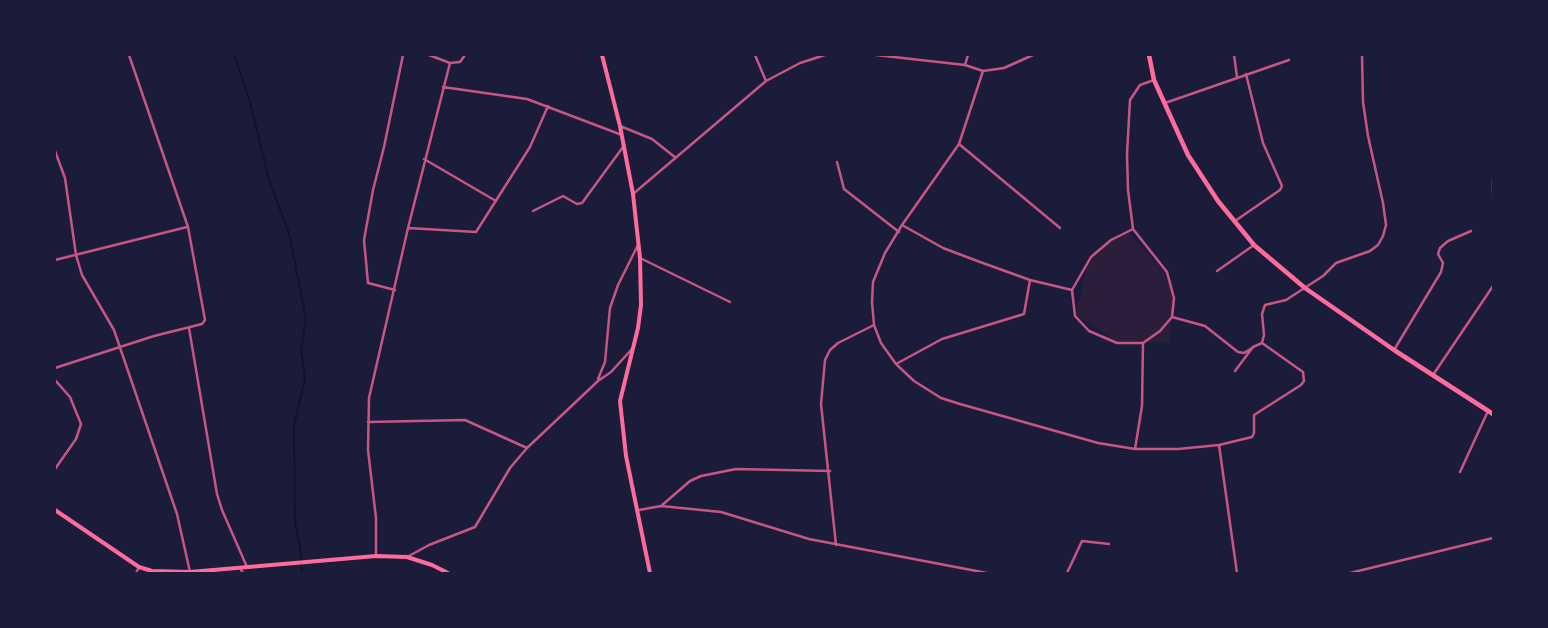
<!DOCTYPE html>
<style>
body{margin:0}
#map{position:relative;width:1548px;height:628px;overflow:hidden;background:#1b1b3a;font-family:Helvetica,sans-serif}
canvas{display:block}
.frame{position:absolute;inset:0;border:56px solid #1b1b3a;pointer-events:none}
</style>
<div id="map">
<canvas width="1548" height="628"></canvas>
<div class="frame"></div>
</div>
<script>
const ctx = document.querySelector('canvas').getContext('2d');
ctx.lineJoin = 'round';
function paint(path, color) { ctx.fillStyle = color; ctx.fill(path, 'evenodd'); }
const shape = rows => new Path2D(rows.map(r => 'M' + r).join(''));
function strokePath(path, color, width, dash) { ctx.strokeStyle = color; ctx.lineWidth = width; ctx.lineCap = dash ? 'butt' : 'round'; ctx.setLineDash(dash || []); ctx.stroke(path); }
const green = shape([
 [1128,232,1167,274,1173,298,1170,342,1117,342,1076,315,1087,264,1112,240]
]);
const stream = shape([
 [234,55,250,102,269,180,289,233,306,319,301,350,305,378,294,426,295,522,300,548,302,573]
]);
const minor = shape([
 [429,55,450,63,460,62,465,55],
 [755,55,766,81],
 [876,55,965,65,983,71,1004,68,1033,55],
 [1234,55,1237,77],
 [965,65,968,55],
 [983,71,959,144,902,225,943,248,980,262,1030,280,1072,290],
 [443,87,527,99,622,135],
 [1165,103,1289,60],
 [620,126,652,139,676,158],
 [959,144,1060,228],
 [55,151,65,178,76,255,82,275,114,330,177,514,190,572],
 [424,159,496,201],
 [837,162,844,189,899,232],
 [1493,179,1493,193],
 [633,194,766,81,800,63,825,55],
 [533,211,563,196,577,204,582,203,623,147],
 [1235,221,1280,190,1282,186,1263,143,1246,74],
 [902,225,885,253,873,282,872,302,874,325,881,343,896,364,914,381,941,398,960,404,1098,443,1135,449,1178,449,1219,445,1252,437,1254,433,1254,415,1301,385,1304,381,1303,372,1262,343],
 [408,228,450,63],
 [1133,229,1167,272,1174,298,1172,317,1160,331,1143,343,1117,343,1089,331,1075,316,1072,290,1091,257,1111,240,1133,229],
 [1133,229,1128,190,1127,154,1130,100,1140,85,1154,80],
 [640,258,730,302],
 [55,260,187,227],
 [1217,271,1254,245],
 [395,290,368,283,364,240,373,190,384,147,403,55],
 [1172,317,1205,326,1238,352,1244,353,1252,348],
 [189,328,217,494,222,510,247,567],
 [1394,350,1441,272,1443,263,1438,254,1440,248,1448,241,1471,231],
 [896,364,942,339,1024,314,1030,280],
 [55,368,154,336,202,324,205,320,188,227,129,55],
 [1235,371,1253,347,1262,343,1264,335,1262,314,1265,305,1286,300,1323,276,1336,263,1370,251,1378,245,1383,236,1386,225,1383,203,1368,136,1363,102,1362,55],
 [1433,375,1493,286],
 [598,379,605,362,610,308,618,285,638,245],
 [55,380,70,397,81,424,76,439,55,469],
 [368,422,465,420,527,448],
 [1219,445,1237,573],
 [1135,449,1142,406,1143,343],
 [1460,472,1488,411],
 [661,506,690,481,701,476,736,469,830,471],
 [639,510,661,506,721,512,809,539,987,573],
 [836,545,821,404,825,360,830,350,838,343,874,325],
 [376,556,376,518,368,450,369,398,408,228,476,232,530,147,548,106],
 [407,557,429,545,475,527,510,468,527,448,598,381,611,372,632,349],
 [240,568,243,573],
 [136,573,139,567],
 [1067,573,1082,541,1109,544],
 [1350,573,1493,538]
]);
const secondary = shape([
 [602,55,620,126,633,194,640,258,641,305,638,328,620,401,626,456,650,573],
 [55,510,139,567,152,571,190,572,376,556,407,557,432,565,448,573]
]);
const trunk = shape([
 [1149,55,1154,80,1188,155,1218,201,1254,245,1305,288,1394,350,1493,414]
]);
paint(green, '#2a1e3b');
strokePath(stream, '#12122b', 2);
strokePath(minor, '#c65784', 2.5);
strokePath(secondary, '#ff6b9d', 4);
strokePath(trunk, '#ff6b9d', 4.5);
</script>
